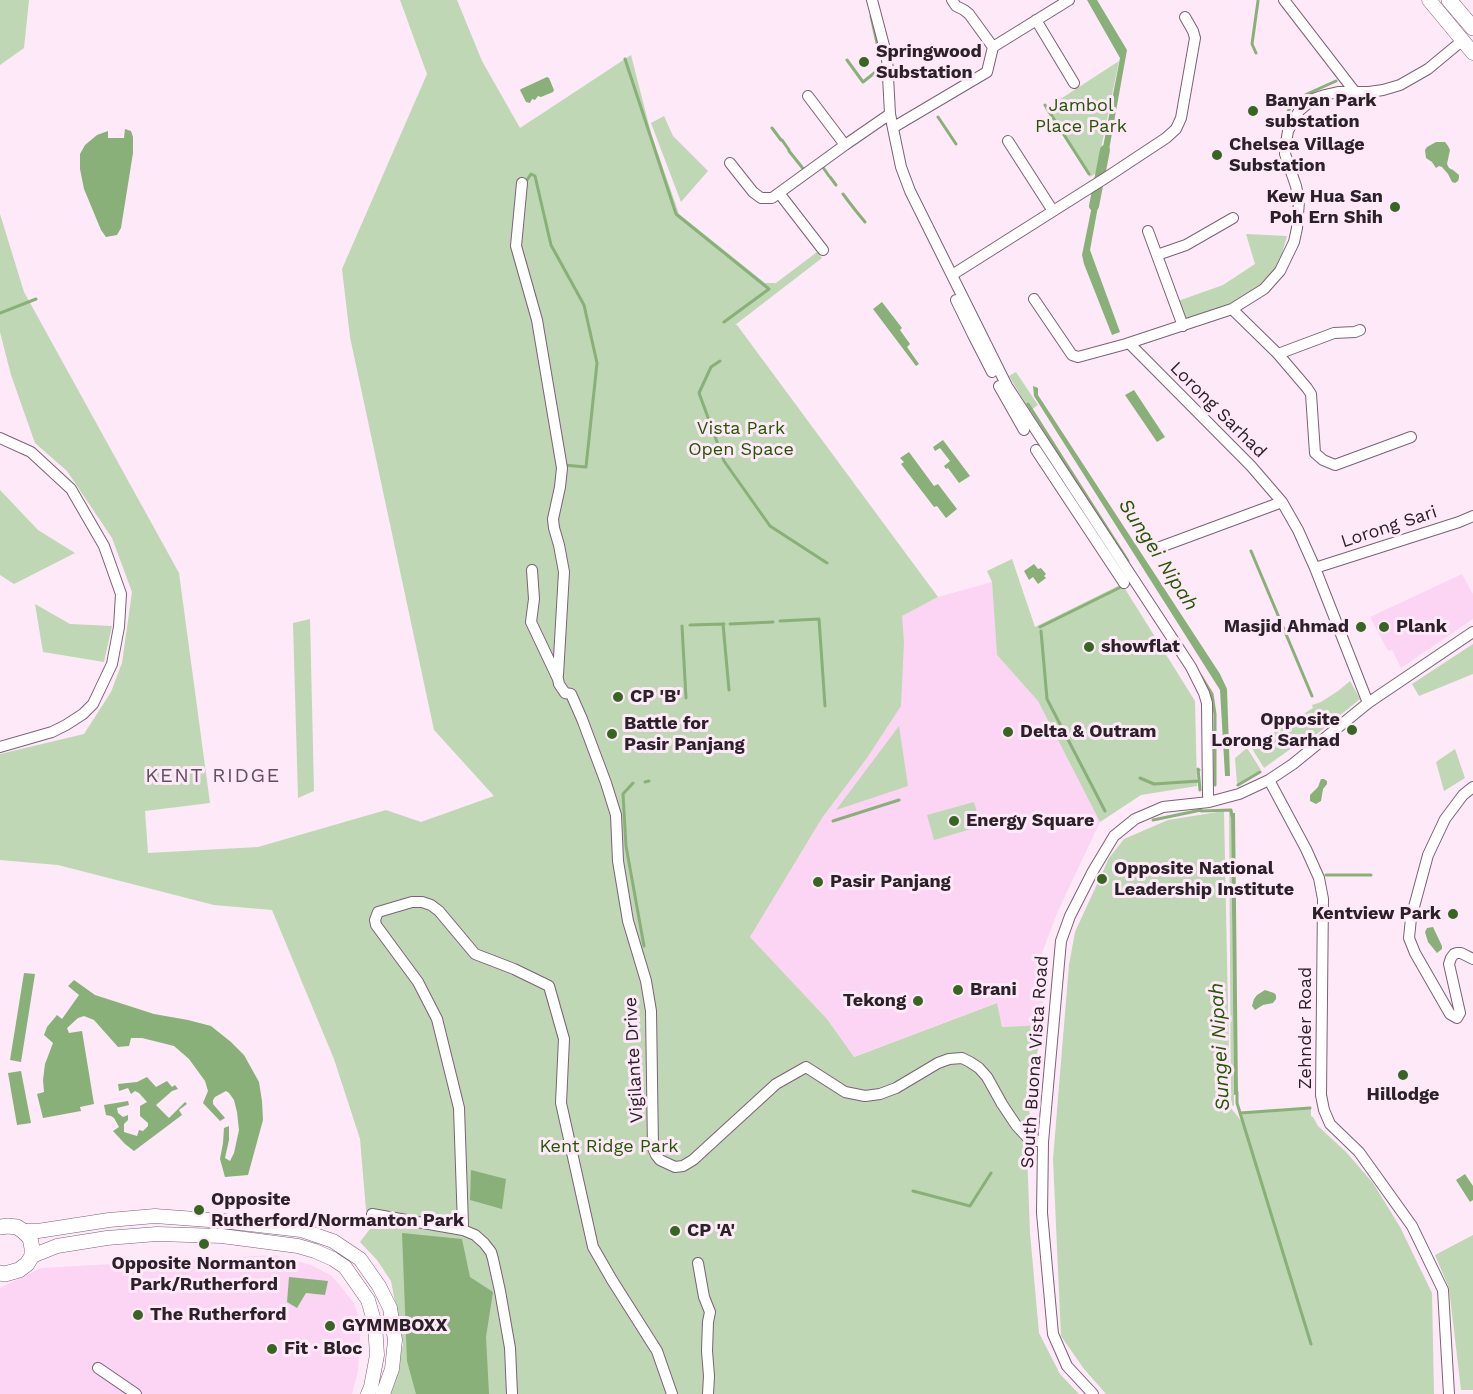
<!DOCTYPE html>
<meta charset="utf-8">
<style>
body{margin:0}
canvas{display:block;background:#fde9f8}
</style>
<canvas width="1473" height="1394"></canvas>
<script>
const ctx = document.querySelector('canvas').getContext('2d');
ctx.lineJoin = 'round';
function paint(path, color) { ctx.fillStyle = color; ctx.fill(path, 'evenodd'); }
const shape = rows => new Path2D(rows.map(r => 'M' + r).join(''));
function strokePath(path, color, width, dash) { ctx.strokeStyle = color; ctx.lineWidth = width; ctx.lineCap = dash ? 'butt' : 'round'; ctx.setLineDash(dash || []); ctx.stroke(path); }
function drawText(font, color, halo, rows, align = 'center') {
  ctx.font = font + ' "Work Sans",sans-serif'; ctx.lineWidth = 6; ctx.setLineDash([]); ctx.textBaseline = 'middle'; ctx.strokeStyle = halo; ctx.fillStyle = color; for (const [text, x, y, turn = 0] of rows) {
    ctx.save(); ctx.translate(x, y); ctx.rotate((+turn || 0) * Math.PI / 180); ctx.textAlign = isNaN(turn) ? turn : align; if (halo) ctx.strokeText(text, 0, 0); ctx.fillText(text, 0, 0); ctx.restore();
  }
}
const built = shape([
 [1462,574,1473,594,1473,619,1401,668,1392,650,1388,651,1370,617],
 [992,582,997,655,1038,701,1100,822,1058,911,1042,953,1043,1025,1002,1027,996,1003,853,1057,827,1019,750,937,822,818,867,758,901,706,902,616,938,597],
 [274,1255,311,1265,332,1276,354,1303,361,1325,358,1371,352,1394,0,1394,0,1288,41,1268]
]);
const green = shape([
 [0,0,29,0,24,48,0,65],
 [400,0,457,0,482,61,520,128,631,55,651,133,679,214,765,283,776,283,817,252,822,258,735,325,737,325,938,597,902,616,904,642,901,706,867,758,822,818,750,937,827,1019,854,1057,997,1003,1002,1027,1043,1025,1030,1088,1029,1139,1027,1152,1030,1233,1039,1333,1060,1374,1079,1394,390,1394,403,1344,391,1281,377,1260,360,1242,373,1225,366,1210,360,1139,334,1059,272,910,214,905,58,865,0,860,0,754,84,734,111,692,122,663,132,592,112,538,67,471,35,443,11,375,0,332,0,214,24,292,179,573,210,803,145,811,148,853,258,847,386,810,421,822,494,796,434,730,350,337,342,269,427,74],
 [1119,61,1096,173,1090,177,1045,109],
 [664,116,673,136,708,171,681,202,651,123],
 [1246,234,1287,236,1279,264,1257,288,1227,309,1186,321,1178,301,1223,285,1255,264],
 [1016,372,1038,405,1030,411,1009,376],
 [0,490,38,530,75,553,14,584,0,575],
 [1012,559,1035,627,1122,584,1195,701,1197,786,1141,795,1100,822,1038,701,997,655,992,582,987,571],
 [35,604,70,624,112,626,104,662,43,652],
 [310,619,314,791,298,798,293,623],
 [1473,644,1473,674,1419,696,1412,684],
 [1350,681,1360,699,1306,743,1303,740,1264,768,1251,747,1313,708,1312,705,1321,702,1338,691],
 [899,726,908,786,836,810],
 [1247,748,1261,770,1237,784,1235,758],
 [1455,749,1465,778,1444,791,1436,762],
 [974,802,981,826,934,840,927,815],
 [1230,810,1231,811,1234,1106,1231,1105,1229,811],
 [1224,811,1230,1107,1243,1123,1241,1115,1244,1113,1311,1109,1311,1116,1313,1117,1318,1126,1346,1152,1373,1183,1400,1227,1432,1293,1434,1394,1106,1394,1084,1369,1061,1336,1053,1159,1069,965,1075,932,1109,858,1124,839,1168,820],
 [1473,1235,1473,1390,1461,1390,1449,1288,1435,1255]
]);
const water = shape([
 [1087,0,1097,0,1127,50,1107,161,1100,163,1120,58],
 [547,77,549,78,554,90,553,92,541,97,538,96,535,100,532,99,530,103,526,102,520,90,521,89],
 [125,129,131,131,133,137,133,153,121,228,117,235,106,237,101,230,84,189,80,169,80,154,85,145,97,135,108,131,108,138,124,138],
 [1436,142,1445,142,1448,146,1450,150,1447,164,1449,168,1453,170,1459,175,1459,178,1458,181,1455,183,1452,182,1448,174,1442,167,1439,166,1436,168,1432,162,1426,158,1425,150,1427,147],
 [1101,190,1090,250,1120,332,1112,335,1084,264,1082,255,1094,196],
 [882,302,902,328,900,330,910,344,907,347,919,364,916,366,873,309],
 [1033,386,1038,388,1038,395,1220,674,1227,689,1230,776,1225,776,1220,690,1034,396],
 [1134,390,1165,437,1157,442,1125,395],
 [943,440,970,476,959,483,948,468,946,469,944,466,950,461,940,448,935,451,933,447],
 [909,452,934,486,938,484,957,509,946,518,937,506,934,507,901,464,904,462,900,458],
 [1034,564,1038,569,1041,568,1046,574,1044,576,1046,578,1038,584,1033,577,1029,580,1024,571],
 [1321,779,1324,779,1327,781,1327,784,1323,789,1321,801,1316,804,1310,801,1310,795,1318,787],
 [1231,813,1235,813,1238,1094,1234,1095],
 [1433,927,1442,946,1442,949,1437,953,1428,942,1425,932,1427,928],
 [24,973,35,974,21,1062,10,1060],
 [74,980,95,995,154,1014,188,1020,211,1026,231,1042,244,1055,259,1082,262,1101,263,1120,248,1175,225,1177,220,1159,223,1143,224,1128,229,1126,229,1140,225,1158,230,1161,234,1153,239,1130,237,1112,234,1100,229,1093,226,1091,215,1097,213,1100,213,1104,225,1118,220,1121,203,1103,208,1091,205,1081,189,1059,174,1046,142,1038,131,1038,129,1046,118,1047,94,1020,84,1016,78,1018,67,1028,69,1033,82,1031,94,1104,80,1107,81,1111,43,1118,37,1094,44,1092,43,1080,45,1064,53,1043,44,1035,47,1027,57,1015,62,1019,79,995,68,986],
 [1265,990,1274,993,1276,995,1276,999,1273,1003,1263,1005,1255,1010,1252,1006,1254,999,1257,995],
 [21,1071,31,1123,17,1125,8,1073],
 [147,1077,156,1087,167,1081,172,1087,175,1085,178,1089,172,1091,156,1105,169,1118,185,1102,187,1104,179,1110,182,1115,134,1151,125,1144,113,1131,119,1127,114,1118,111,1116,106,1115,104,1105,128,1101,129,1105,117,1108,118,1113,123,1117,128,1115,128,1120,124,1124,124,1132,137,1136,139,1130,143,1131,148,1126,148,1123,140,1116,140,1106,147,1102,139,1093,135,1091,131,1094,128,1088,119,1091,118,1084,137,1082],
 [471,1170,506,1179,502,1209,470,1200],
 [1465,1174,1473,1186,1473,1200,1470,1202,1456,1180],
 [402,1233,462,1239,470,1277,493,1292,486,1337,489,1394,416,1394,407,1361],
 [289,1277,328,1281,325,1295,306,1293,297,1308,287,1302]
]);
const stream = shape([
 [871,16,877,43],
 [1256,53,1252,44,1258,1],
 [625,59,676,214,769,289,724,322],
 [847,60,863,82,883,66],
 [1045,105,1089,174],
 [938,117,956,144],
 [1285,123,1282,122,1290,108,1307,94,1336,81],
 [772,128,781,140],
 [782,140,789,150],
 [789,151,805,171],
 [822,166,829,176],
 [830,177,836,185],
 [525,183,531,174,535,176,551,245,584,305,597,363,586,467,564,465,564,466],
 [843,194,849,202],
 [849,202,856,211],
 [856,211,865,222],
 [0,313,36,299],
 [720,361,711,367,699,393,724,461,770,526,827,563],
 [1028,404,1128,561],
 [1251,551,1312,696],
 [780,621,819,619,825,706],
 [723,624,729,690],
 [730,624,773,622],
 [690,625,724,624],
 [682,626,686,698],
 [1040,627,1121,587],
 [1041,631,1047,699,1105,811],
 [1201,676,1212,694,1215,714,1215,785],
 [1199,770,1198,769,1200,790],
 [1140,778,1154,784,1199,781],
 [645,782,649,781],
 [633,783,623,794,626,846,644,946],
 [1238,785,1260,772],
 [1201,811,1231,810,1232,816],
 [1153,820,1201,810],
 [833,821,899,800],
 [1326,875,1371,875],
 [1237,1092,1237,1103,1311,1344],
 [1240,1113,1310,1108],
 [913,1191,970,1206,991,1173]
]);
const canal = shape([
 [1094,206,1105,150]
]);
const minor = shape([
 [872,0,887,57,890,114,901,167,910,191,1007,386,1191,667,1204,693,1207,703,1208,795,1209,802],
 [952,0,956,6,964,10,969,14,993,47],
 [1284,0,1355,92],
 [1036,20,1074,83],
 [808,96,845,145],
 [894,127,987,72,993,47,1069,0],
 [1008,141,1053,211],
 [730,163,753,192,761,198,772,198,845,145,890,114],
 [522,183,516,246,537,320,562,468,560,487,553,519,554,528,559,545,564,572,558,675],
 [779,193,823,250],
 [1148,231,1183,326],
 [1157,255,1186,245,1233,218],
 [952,275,1107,177,1166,138,1176,129,1181,118,1195,38,1193,31,1185,17],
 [1034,299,1072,355,1078,357,1126,344,1232,309,1264,289,1280,271,1294,242,1297,228,1299,201,1296,186,1285,154,1285,149,1288,131,1293,121,1299,111,1313,99,1325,95,1338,92,1369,92,1383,90,1400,85,1428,69,1463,40],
 [956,300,973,335,992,372],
 [1232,309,1278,354,1307,388,1311,394,1315,453,1323,460,1335,465,1411,437],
 [1129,343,1251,466,1282,502,1298,530,1315,568,1368,703],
 [1278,354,1334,333,1355,332,1360,330],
 [999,386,1024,430],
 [0,438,31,452,71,489,104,546,121,594,119,627,112,664,93,704,83,714,66,725,52,732,0,747],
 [1036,450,1124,583],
 [1155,549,1282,502],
 [1315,568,1459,522,1473,516],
 [532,570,534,599,531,622,558,679,559,684,565,693,571,694,582,719,606,783,616,815,618,861,628,921,646,981,651,1011,653,1148,656,1155,660,1160,675,1167,683,1166,693,1160,776,1084,806,1067,845,1092,865,1096,880,1094,896,1088,938,1063,949,1059,962,1058,970,1062,979,1068,987,1077,1002,1104,1016,1125,1027,1137,1032,1140,1043,1142],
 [1269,780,1306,849,1319,878,1323,899,1321,1095,1324,1110,1330,1124,1359,1152,1412,1226,1443,1290,1449,1394],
 [1473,787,1463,795,1445,819,1428,855,1411,918,1409,938,1415,953,1450,1014,1457,1018,1460,1013,1449,964,1451,958,1454,954,1457,953,1461,953,1473,959],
 [372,1214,463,1230,475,1235,484,1243,491,1252,493,1259,500,1291,510,1348,512,1394],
 [463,1225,459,1108,437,1019,418,982,376,925,375,920,378,912,412,902,422,902,431,905,439,911,475,954,514,969,549,986,564,1039,561,1103,593,1247,612,1280,657,1351,672,1394],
 [698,1263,704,1297,710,1312,708,1322,707,1351,709,1376,708,1394],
 [98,1368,136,1394],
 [1093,1394,1067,1366,1053,1334,1042,1213,1043,1142,1061,941,1070,916,1093,871,1114,836,1135,819,1163,807,1209,802,1239,794,1269,780,1293,764,1368,703,1473,632]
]);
const major = shape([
 [1429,0,1473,53],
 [23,1231,38,1231,109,1220,155,1216,223,1221,301,1230,333,1241,360,1259,379,1286,390,1308,395,1340,392,1369,383,1394],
 [32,1256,57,1246,107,1238,157,1234,222,1236,298,1246,315,1251,333,1259,345,1267,368,1300,375,1324,377,1355,371,1387,368,1394]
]);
const highway = shape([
 [1449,0,1473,28],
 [0,1227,8,1226,17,1227,23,1231,30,1238,32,1248,32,1256,27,1264,19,1270,5,1274,0,1273]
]);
const markers = [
 [864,62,6,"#396523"],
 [1253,111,6,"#396523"],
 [1217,155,6,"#396523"],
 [1395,207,6,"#396523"],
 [1361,627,6,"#396523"],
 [1384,627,6,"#396523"],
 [1089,647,6,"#396523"],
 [618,697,6,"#396523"],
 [1352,730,6,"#396523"],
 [1008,732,6,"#396523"],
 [612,734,6,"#396523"],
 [954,821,6,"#396523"],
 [1102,879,6,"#396523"],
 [818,882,6,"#396523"],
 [1453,914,6,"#396523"],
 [958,990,6,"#396523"],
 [918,1001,6,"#396523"],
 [1403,1075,6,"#396523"],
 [199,1210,6,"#396523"],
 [675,1231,6,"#396523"],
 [204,1244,6,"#396523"],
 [138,1315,6,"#396523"],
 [330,1326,6,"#396523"],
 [272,1349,6,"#396523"]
];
const poiNames = [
 ["Springwood",876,52],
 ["Substation",876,73],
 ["Banyan Park",1265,101],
 ["substation",1265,122],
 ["Chelsea Village",1229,145],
 ["Substation",1229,166],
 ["Kew Hua San",1383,197,"right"],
 ["Poh Ern Shih",1383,218,"right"],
 ["Masjid Ahmad",1349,627,"right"],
 ["Plank",1396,627],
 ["showflat",1101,647],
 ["CP 'B'",630,697],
 ["Opposite",1340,720,"right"],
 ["Lorong Sarhad",1340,741,"right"],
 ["Battle for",624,724],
 ["Pasir Panjang",624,745],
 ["Delta & Outram",1020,732],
 ["Energy Square",966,821],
 ["Opposite National",1114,869],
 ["Leadership Institute",1114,890],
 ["Pasir Panjang",830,882],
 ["Kentview Park",1441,914,"right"],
 ["Brani",970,990],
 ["Tekong",906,1001,"right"],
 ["Hillodge",1403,1095,"center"],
 ["Opposite",211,1200],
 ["Rutherford/Normanton Park",211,1221],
 ["CP 'A'",687,1231],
 ["Opposite Normanton",204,1264,"center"],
 ["Park/Rutherford",204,1285,"center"],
 ["The Rutherford",150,1315],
 ["GYMMBOXX",342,1326],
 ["Fit · Bloc",284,1349]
];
const parkNames = [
 ["Jambol",1081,106],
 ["Place Park",1081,127],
 ["Vista Park",741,429],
 ["Open Space",741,450],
 ["Kent Ridge Park",609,1147]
];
const streetNames = [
 ["Lorong Sarhad",1218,410,45],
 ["Lorong Sari",1389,527,-18],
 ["Zehnder Road",1306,1028,-90],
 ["Vigilante Drive",634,1060,-93],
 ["South Buona Vista Road",1035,1062,-86]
];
const waterNames = [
 ["Sungei Nipah",1158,555,57],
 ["Sungei Nipah",1220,1047,-93]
];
const neighbourhoodNames = [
 ["KENT RIDGE",213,776]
];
paint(built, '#fcd5f4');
paint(green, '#bfd7b5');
paint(water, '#89b078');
strokePath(stream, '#89b078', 3);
strokePath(canal, '#89b078', 10);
strokePath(minor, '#7d6177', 12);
strokePath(major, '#7d6177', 15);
strokePath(highway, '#7d6177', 16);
strokePath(minor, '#fff', 10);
strokePath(major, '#fff', 14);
strokePath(highway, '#fff', 15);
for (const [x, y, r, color] of markers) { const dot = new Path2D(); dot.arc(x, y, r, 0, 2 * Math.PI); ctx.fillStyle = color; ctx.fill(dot); strokePath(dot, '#fde9f8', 2); }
drawText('bold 18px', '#2c2029', '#fde9f8', poiNames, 'left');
drawText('18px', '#255503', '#fde9f8', parkNames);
drawText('18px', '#2c2029', '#fde9f8', streetNames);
drawText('italic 20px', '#255603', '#fde9f8', waterNames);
ctx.letterSpacing = '1.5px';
drawText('20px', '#674c62', '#fde9f8', neighbourhoodNames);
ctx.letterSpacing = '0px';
</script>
